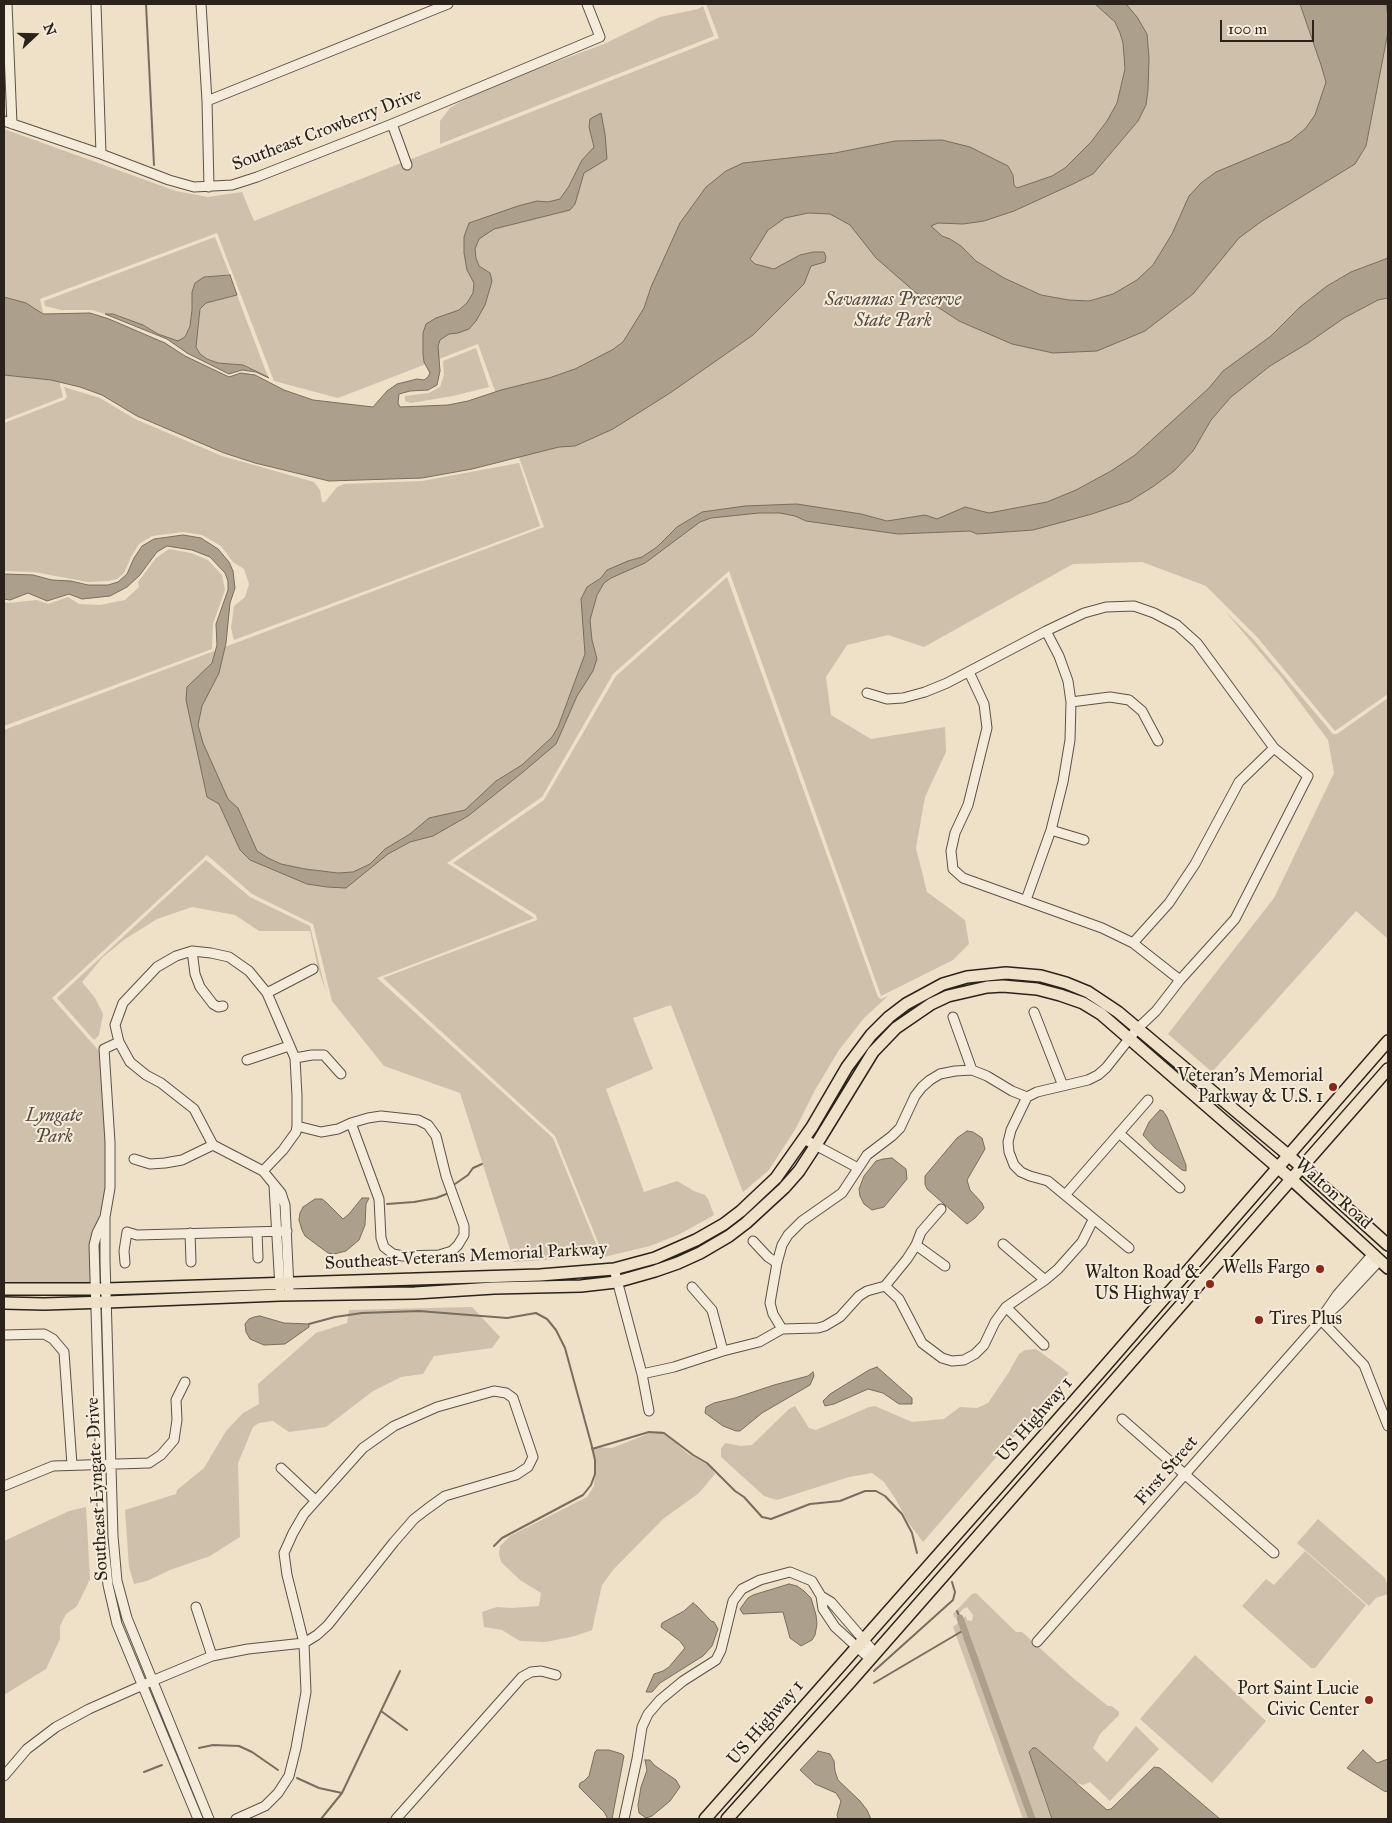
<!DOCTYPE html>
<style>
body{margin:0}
#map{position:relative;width:1392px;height:1823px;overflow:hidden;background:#efe0c8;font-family:"IM FELL Great Primer",serif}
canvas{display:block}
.frame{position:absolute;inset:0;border:5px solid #2b2319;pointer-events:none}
.north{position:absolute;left:10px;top:10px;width:50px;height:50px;-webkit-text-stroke:4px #f5ebdb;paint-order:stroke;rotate:69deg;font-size:14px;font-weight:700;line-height:20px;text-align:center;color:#2b2319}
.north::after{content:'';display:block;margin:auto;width:18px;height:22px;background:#2b2319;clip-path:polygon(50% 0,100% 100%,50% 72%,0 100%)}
.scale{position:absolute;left:1220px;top:20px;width:94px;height:22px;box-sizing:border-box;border:2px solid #2b2319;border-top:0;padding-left:6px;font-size:15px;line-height:18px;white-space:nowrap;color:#2b2319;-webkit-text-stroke:4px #f5ebdb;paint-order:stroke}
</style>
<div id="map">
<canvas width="1392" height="1823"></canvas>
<div class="frame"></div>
<div class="north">N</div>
<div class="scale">100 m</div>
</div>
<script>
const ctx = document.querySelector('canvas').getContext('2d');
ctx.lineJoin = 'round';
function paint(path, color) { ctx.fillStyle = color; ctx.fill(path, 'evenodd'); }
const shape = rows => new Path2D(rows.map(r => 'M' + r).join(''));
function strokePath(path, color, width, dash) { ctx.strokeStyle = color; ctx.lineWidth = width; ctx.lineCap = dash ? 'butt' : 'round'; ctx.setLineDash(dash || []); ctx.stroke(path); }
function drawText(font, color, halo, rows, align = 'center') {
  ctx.font = font + ' "IM FELL Great Primer",serif'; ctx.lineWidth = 4; ctx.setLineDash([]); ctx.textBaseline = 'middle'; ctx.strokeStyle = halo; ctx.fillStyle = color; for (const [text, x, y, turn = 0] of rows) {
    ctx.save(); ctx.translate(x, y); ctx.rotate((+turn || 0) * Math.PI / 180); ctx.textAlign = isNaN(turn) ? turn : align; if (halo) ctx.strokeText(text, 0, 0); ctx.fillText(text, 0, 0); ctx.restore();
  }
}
const green = shape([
 [706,4,1388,4,1388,694,1335,731,1257,637,1206,586,1142,562,1073,564,924,647,888,635,847,645,826,677,831,715,871,739,945,727,946,752,925,797,916,848,927,892,965,920,969,944,953,960,881,996,729,571,613,674,542,797,447,863,534,918,377,978,553,1138,601,1256,514,1262,460,1093,384,1066,332,1001,313,924,252,894,207,855,52,998,99,1051,104,1097,106,1157,105,1197,98,1220,91,1284,4,1284,4,730,544,527,478,344,338,398,274,381,217,233,40,299,63,397,4,420,4,129,176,191,208,197,242,192,254,221,719,38],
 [703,6,714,36,440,144,440,121,450,108,483,89,604,44,660,17,698,9],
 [215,237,230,275,204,277,192,292,192,310,190,326,185,337,178,341,158,334,143,325,113,314,105,314,92,310,61,310,45,306,44,301],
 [237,295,268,377,243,365,218,363,207,359,200,354,196,347,200,310,206,303],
 [476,348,489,387,453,396,411,403,405,401,405,396,429,393,440,387,444,375,443,361],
 [64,387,100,398,135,419,222,456,314,482,320,490,322,502,325,502,337,487,344,484,422,481,519,463,540,526,234,640,231,628,234,606,245,597,249,584,244,569,233,562,221,546,202,535,183,532,152,536,139,544,131,557,124,573,117,579,108,581,88,582,34,572,4,571,4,423,64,400,67,397],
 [169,549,191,553,208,560,222,575,225,590,213,624,212,649,4,726,4,602,8,603,37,600,48,604,68,597,79,604,100,605,125,600,139,587,138,582,156,558],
 [727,577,878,997,881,999,888,996,864,1018,839,1050,815,1090,796,1128,769,1170,743,1192,671,1005,633,1018,653,1069,606,1089,644,1192,677,1181,694,1191,705,1195,708,1199,714,1215,680,1234,650,1246,604,1257,555,1136,383,978,537,920,536,915,453,863,544,800,616,676],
 [1225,611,1254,640,1333,734,1337,734,1388,698,1388,939,1356,911,1212,1072,1168,1034,1274,898,1334,773,1328,740,1281,677],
 [206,860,250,897,310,926,326,992,318,968,310,931,259,931,235,915,192,907,157,919,125,939,103,957,82,982,95,998,103,1014,99,1035,94,1040,57,998],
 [472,1307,500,1337,492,1348,434,1356,423,1374,401,1377,373,1391,326,1427,289,1432,273,1421,259,1423,253,1427,238,1463,240,1537,210,1556,170,1570,147,1581,134,1584,129,1567,125,1510,176,1494,177,1490,204,1468,226,1431,243,1413,259,1404,258,1384,316,1333,347,1323,349,1310],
 [1036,1349,1069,1373,923,1542,908,1522,895,1498,884,1482,872,1473,849,1477,777,1500,764,1496,721,1457,721,1449,725,1443,741,1446,752,1445,789,1409,795,1406,809,1428,816,1430,869,1407,875,1406,912,1422,944,1419,960,1407,977,1408,988,1403,1009,1372,1019,1354,1025,1350],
 [662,1431,688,1454,710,1466,715,1474,699,1493,663,1519,613,1570,602,1585,592,1630,575,1636,546,1642,520,1641,502,1630,484,1627,482,1612,497,1607,512,1608,539,1606,541,1593,520,1580,501,1562,499,1554,500,1546,510,1536,587,1497,594,1486,596,1461,592,1447,612,1448,653,1432],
 [86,1507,90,1579,77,1606,66,1614,60,1626,60,1639,46,1669,4,1695,4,1541,69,1511],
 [1318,1519,1385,1578,1388,1587,1388,1594,1376,1598,1369,1606,1297,1543],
 [1305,1551,1366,1605,1315,1668,1311,1668,1242,1606,1266,1579,1274,1585],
 [976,1593,1016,1632,1022,1632,1073,1678,1108,1706,1112,1706,1119,1712,1119,1715,1100,1734,1093,1748,1107,1762,1136,1726,1159,1749,1110,1801,1090,1782,1083,1785,1075,1782,1036,1748,1043,1796,1052,1819,1023,1819,953,1627,966,1616,967,1620,972,1621,973,1615,967,1607,963,1609,955,1618,953,1614,972,1594],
 [1195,1655,1266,1721,1212,1783,1140,1719]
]);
const water = shape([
 [1095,4,1126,4,1137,17,1147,34,1149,58,1148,90,1146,105,1138,121,1093,174,1073,184,1014,211,984,221,963,224,938,223,931,226,942,236,950,239,961,246,976,261,1004,278,1041,295,1069,300,1089,301,1113,294,1137,280,1153,265,1172,234,1189,196,1201,183,1216,172,1290,141,1305,129,1315,115,1326,82,1321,65,1300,4,1386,4,1388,17,1388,32,1366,146,1355,164,1262,221,1239,238,1193,294,1145,331,1097,351,1053,353,1012,344,959,321,915,292,876,258,850,225,830,214,808,213,785,218,768,230,750,259,755,264,774,269,800,255,813,252,824,252,826,257,825,262,811,266,804,284,753,335,670,393,613,429,575,446,559,447,472,469,422,478,329,481,255,463,224,453,137,416,102,395,80,387,51,380,4,375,4,297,26,303,43,314,90,313,109,319,165,343,185,356,229,377,241,373,255,375,284,390,313,400,373,407,387,391,397,384,417,379,424,380,428,377,430,373,424,362,423,354,423,333,426,324,436,318,459,310,467,303,473,293,474,283,467,270,464,253,464,237,469,223,518,206,537,201,548,202,560,199,569,186,582,160,594,147,589,127,590,119,601,113,605,134,607,159,584,173,575,204,570,210,494,229,479,239,475,249,476,258,479,266,490,273,492,281,485,305,476,321,469,329,458,333,449,334,440,340,438,346,440,371,437,385,428,390,410,391,399,394,398,403,400,407,448,405,468,401,501,390,549,378,575,369,612,350,623,342,644,308,651,287,680,223,706,187,726,171,743,163,835,153,895,141,942,140,970,147,1008,166,1013,175,1014,185,1017,188,1052,176,1065,168,1091,142,1107,121,1117,103,1125,69,1123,43,1120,33,1115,22,1095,4],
 [1388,258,1388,298,1378,300,1344,318,1308,343,1270,366,1231,397,1211,420,1193,451,1174,471,1154,486,1130,501,1092,514,1033,530,992,533,977,534,970,531,898,534,806,521,795,516,780,513,759,513,711,518,700,522,645,563,611,578,604,583,597,595,590,620,592,640,597,659,593,671,577,696,556,744,523,772,468,816,433,836,410,842,388,854,346,888,327,887,307,884,250,860,240,850,219,804,207,797,186,700,187,687,212,663,217,645,216,624,228,590,228,581,225,573,210,557,192,550,167,546,157,552,139,576,127,587,110,596,82,599,69,594,47,601,28,593,10,600,4,599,4,574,33,575,52,580,71,581,88,585,108,585,118,582,127,574,134,558,142,546,154,539,183,535,201,538,218,549,229,562,233,571,235,588,230,603,226,643,219,673,202,706,198,725,203,743,228,799,238,808,257,851,268,858,281,864,305,869,338,873,353,872,370,864,385,849,410,834,429,818,465,810,496,781,522,765,552,737,558,727,585,654,581,599,587,587,601,578,607,570,628,561,642,557,657,547,677,527,702,512,745,506,797,504,861,514,887,521,925,515,937,519,965,507,989,513,1047,502,1076,490,1111,471,1135,455,1209,388,1223,371,1271,336,1300,307,1327,286,1351,272,1388,258],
 [230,275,237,295,206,303,200,309,196,347,200,354,207,359,218,363,243,365,268,377,269,378,256,372,242,370,229,374,187,353,167,339,105,314,113,314,143,325,158,334,178,341,185,337,190,326,192,310,192,292,195,283,204,277,230,275],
 [1160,1110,1163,1111,1167,1117,1186,1165,1186,1171,1182,1170,1155,1148,1143,1135,1149,1122,1160,1110],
 [967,1131,973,1132,982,1138,985,1149,967,1180,970,1190,982,1203,984,1208,975,1218,967,1224,927,1189,925,1184,925,1176,957,1138,967,1131],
 [892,1158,906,1169,907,1179,884,1207,872,1210,864,1204,860,1196,859,1189,864,1176,876,1161,883,1159,892,1158],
 [362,1198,369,1198,366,1204,365,1225,359,1240,346,1251,334,1254,328,1253,305,1236,302,1230,299,1220,300,1213,303,1207,315,1199,322,1199,327,1203,343,1219,349,1214,362,1198],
 [260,1316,284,1323,309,1324,309,1327,285,1344,264,1345,250,1339,246,1332,245,1324,249,1319,254,1317,260,1316],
 [877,1367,912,1398,912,1404,899,1404,883,1393,868,1389,834,1404,825,1406,823,1401,830,1394,869,1370,877,1367],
 [813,1372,814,1376,810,1385,762,1413,740,1431,736,1431,723,1426,705,1413,706,1407,714,1403,735,1398,774,1385,808,1376,813,1372],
 [789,1584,797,1586,804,1591,811,1598,816,1615,817,1624,815,1635,812,1640,801,1646,790,1638,783,1612,743,1614,740,1609,748,1598,753,1595,789,1584],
 [693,1603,697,1606,711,1621,714,1622,718,1629,712,1646,703,1656,660,1683,652,1692,646,1692,654,1674,663,1671,669,1667,685,1648,680,1641,661,1627,662,1623,684,1611,693,1603],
 [1033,1748,1036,1748,1107,1810,1111,1809,1154,1767,1160,1768,1220,1819,1052,1819,1029,1752,1033,1748],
 [597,1750,609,1750,622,1754,624,1756,612,1819,608,1819,604,1812,579,1787,580,1783,584,1781,589,1776,595,1752,597,1750],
 [1363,1750,1377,1763,1388,1759,1388,1792,1384,1791,1347,1768,1363,1750],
 [818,1751,830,1754,834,1761,835,1771,838,1780,860,1801,867,1810,871,1819,838,1819,837,1815,841,1801,836,1793,815,1784,800,1770,818,1751],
 [645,1760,650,1760,654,1765,676,1780,680,1787,670,1801,652,1816,646,1818,639,1813,638,1805,641,1787,647,1770,645,1760]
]);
const stream = shape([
 [146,4,154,165],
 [455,1184,468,1175,473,1168,482,1164],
 [387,1204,414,1202,436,1198,449,1193],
 [309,1324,335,1317,362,1313,419,1311,507,1318,536,1313,547,1319,556,1330,565,1348,591,1443,595,1460,595,1474,591,1485,583,1495,502,1538,494,1546],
 [592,1449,649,1432,664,1433,693,1455,707,1463,735,1491,744,1497,762,1517,771,1519,810,1504,840,1501,865,1491,876,1491,885,1496,902,1514,912,1533,917,1553],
 [957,1611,960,1618],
 [874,1671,953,1600,955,1592,952,1582],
 [874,1683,964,1630],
 [381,1711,407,1730],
 [199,1748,213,1745,239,1746,252,1752,278,1770],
 [144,1772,162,1765],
 [297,1778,319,1788,342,1793],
 [321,1819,342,1793,400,1671]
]);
const canal = shape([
 [960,1618,1032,1819]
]);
const minor = shape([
 [7,4,12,124],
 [96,4,101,154],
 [201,4,207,101,209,187],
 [207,101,448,4],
 [4,121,101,154,169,180,194,187,232,185,257,177,392,124,600,37,587,4],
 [392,124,407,165],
 [969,672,984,704,987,728,968,805,955,833,951,851,953,869,963,878,1102,928,1133,943,1180,980],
 [867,693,887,699,903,698,925,692,947,683,1046,631,1084,613,1106,607,1134,606,1154,613,1177,625,1197,643,1274,748,1308,776,1235,919,1180,980,1156,1011,1137,1029,1106,1068,1098,1075,1088,1080,1037,1092,1027,1097,1011,1130,1008,1142,1009,1152,1014,1165,1021,1172,1030,1176,1048,1181,1129,1248],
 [1071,702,1110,697,1129,700,1142,711,1158,741],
 [1051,830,1084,840],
 [1026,900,1051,830,1063,782,1070,740,1071,702,1068,681,1059,656,1046,631],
 [1133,943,1169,903,1195,864,1239,782,1274,748],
 [192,951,195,974,200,987,213,1004,218,1007,223,1006],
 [267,993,313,969],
 [1034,1012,1063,1086],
 [953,1017,972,1070],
 [119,1042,104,1049,110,1142,110,1188,105,1217,105,1260,113,1536,117,1581,127,1618,209,1819],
 [295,1058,312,1055,324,1055,341,1074],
 [247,1060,289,1046],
 [297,1126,321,1132,338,1129,351,1123,368,1118,381,1116,418,1120,428,1125,436,1136,446,1176,464,1226,464,1235,458,1245,452,1251,439,1255,403,1256,393,1254,384,1247,381,1238,379,1199,351,1123],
 [1119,1133,1180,1188],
 [804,1139,858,1168],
 [134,1159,150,1164,165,1163,182,1160,213,1145],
 [263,1171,283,1150,296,1132,297,1126,297,1096,295,1058,267,993,249,971,229,957,211,953,192,951,176,956,157,967,123,1003,115,1025,119,1042,130,1062,146,1075,161,1083,194,1109,213,1145,263,1171,281,1193,285,1205,289,1288],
 [274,1186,280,1288],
 [1066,1194,1148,1100],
 [941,1209,921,1232,916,1245,907,1259,885,1286,867,1291,859,1296,840,1317,825,1326,818,1328,782,1329,773,1314,770,1303,777,1263,782,1245,788,1235,802,1221,842,1193,867,1155,892,1136,900,1128,915,1096,922,1087,930,1080,940,1074,955,1071,972,1070,987,1076,1012,1091,1027,1097],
 [105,1217,97,1233,94,1245,103,1538,108,1585,117,1624,198,1819],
 [257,1232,258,1258],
 [190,1233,191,1262],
 [753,1241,768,1257,777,1263],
 [1003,1244,1045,1280],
 [916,1245,945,1266],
 [125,1263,124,1251,127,1232,137,1235,287,1231],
 [614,1269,642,1374,649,1411],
 [885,1286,899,1299,922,1343,942,1358,952,1361,964,1360,975,1354,984,1345,995,1322,1006,1307,1045,1280,1058,1269,1082,1242,1093,1220],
 [692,1287,712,1310,723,1351],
 [1006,1307,1044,1345],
 [1326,1311,1337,1295,1373,1254],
 [1321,1320,1364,1365,1388,1426],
 [4,1335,44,1334,53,1339,64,1352,72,1465],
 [642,1374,674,1367,723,1351,759,1342,782,1329],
 [1122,1419,1274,1553],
 [281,1468,315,1500],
 [4,1486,53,1466,149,1463,161,1455,174,1440,177,1420,176,1400,185,1382],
 [821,1596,831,1602,875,1653],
 [196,1607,212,1656],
 [1037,1642,1321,1320,1339,1304,1380,1260],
 [4,1776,27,1749,56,1727,89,1709,152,1681,212,1656,248,1649,304,1643,317,1635,328,1625,394,1542,414,1519,427,1509,445,1496,516,1475,528,1467,533,1457,513,1398,506,1393,494,1391,437,1407,394,1426,363,1448,304,1514,293,1533,284,1553,287,1575,304,1643,306,1692,296,1748,289,1776,278,1793,265,1806,236,1819],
 [396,1819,522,1677,531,1672,541,1671,556,1675],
 [624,1819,637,1759,642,1727,648,1714,660,1700,683,1681,716,1660,721,1650,733,1601,742,1589,760,1580,790,1572,812,1581,821,1596,823,1609,835,1627,870,1659]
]);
const major = shape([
 [4,1289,106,1289,540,1275,614,1269,655,1258,696,1240,724,1224,741,1211,776,1178,812,1127,847,1067,871,1035,889,1017,906,1004,943,984,967,977,1006,973,1041,976,1066,983,1088,992,1118,1012,1288,1155,1388,1245],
 [4,1303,44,1304,107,1302,280,1295,415,1293,494,1288,581,1286,616,1282,655,1271,678,1263,700,1253,729,1236,746,1223,784,1188,799,1171,816,1145,873,1052,896,1028,931,1004,948,996,987,987,1003,986,1037,989,1060,995,1083,1003,1101,1014,1291,1179,1388,1268],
 [705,1819,1100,1372,1388,1041],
 [727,1819,851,1681,1388,1069]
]);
const markers = [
 [1333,1087,5,"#8f2418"],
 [1320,1269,5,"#8f2418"],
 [1210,1284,5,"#8f2418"],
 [1259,1320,5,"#8f2418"],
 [1369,1700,5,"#8f2418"]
];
const streetNames = [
 ["Southeast Crowberry Drive",327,130,-21],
 ["Walton Road",1333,1194,42],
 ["Southeast Veterans Memorial Parkway",466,1257,-3],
 ["US Highway 1",1035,1420,-49],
 ["First Street",1167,1471,-49],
 ["Southeast Lyngate Drive",98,1489,-93],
 ["US Highway 1",766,1723,-49]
];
const parkNames = [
 ["Savannas Preserve",893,301],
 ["State Park",893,322],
 ["Lyngate",54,1117],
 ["Park",54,1138]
];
const poiNames = [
 ["Veteran's Memorial",1323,1077],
 ["Parkway & U.S. 1",1323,1098],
 ["Wells Fargo",1310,1269],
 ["Walton Road &",1200,1274],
 ["US Highway 1",1200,1295],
 ["Tires Plus",1269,1320,"left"],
 ["Port Saint Lucie",1359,1690],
 ["Civic Center",1359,1711]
];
paint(green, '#cec0aa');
paint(water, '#aca08c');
strokePath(water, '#786e5e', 1);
strokePath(stream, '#786e5e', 2);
strokePath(canal, '#aca08c', 7);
strokePath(minor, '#5c5245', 11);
strokePath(major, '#2b2319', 14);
strokePath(minor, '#f5ebdb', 9);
strokePath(major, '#efe0c8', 11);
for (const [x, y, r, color] of markers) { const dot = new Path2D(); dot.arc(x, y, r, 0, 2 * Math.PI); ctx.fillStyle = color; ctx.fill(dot); strokePath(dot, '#f5ebdb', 2); }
drawText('18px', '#2b2319', '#f5ebdb', streetNames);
drawText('italic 18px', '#544a3d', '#f5ebdb', parkNames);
drawText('18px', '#2b2319', '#f5ebdb', poiNames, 'right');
</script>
